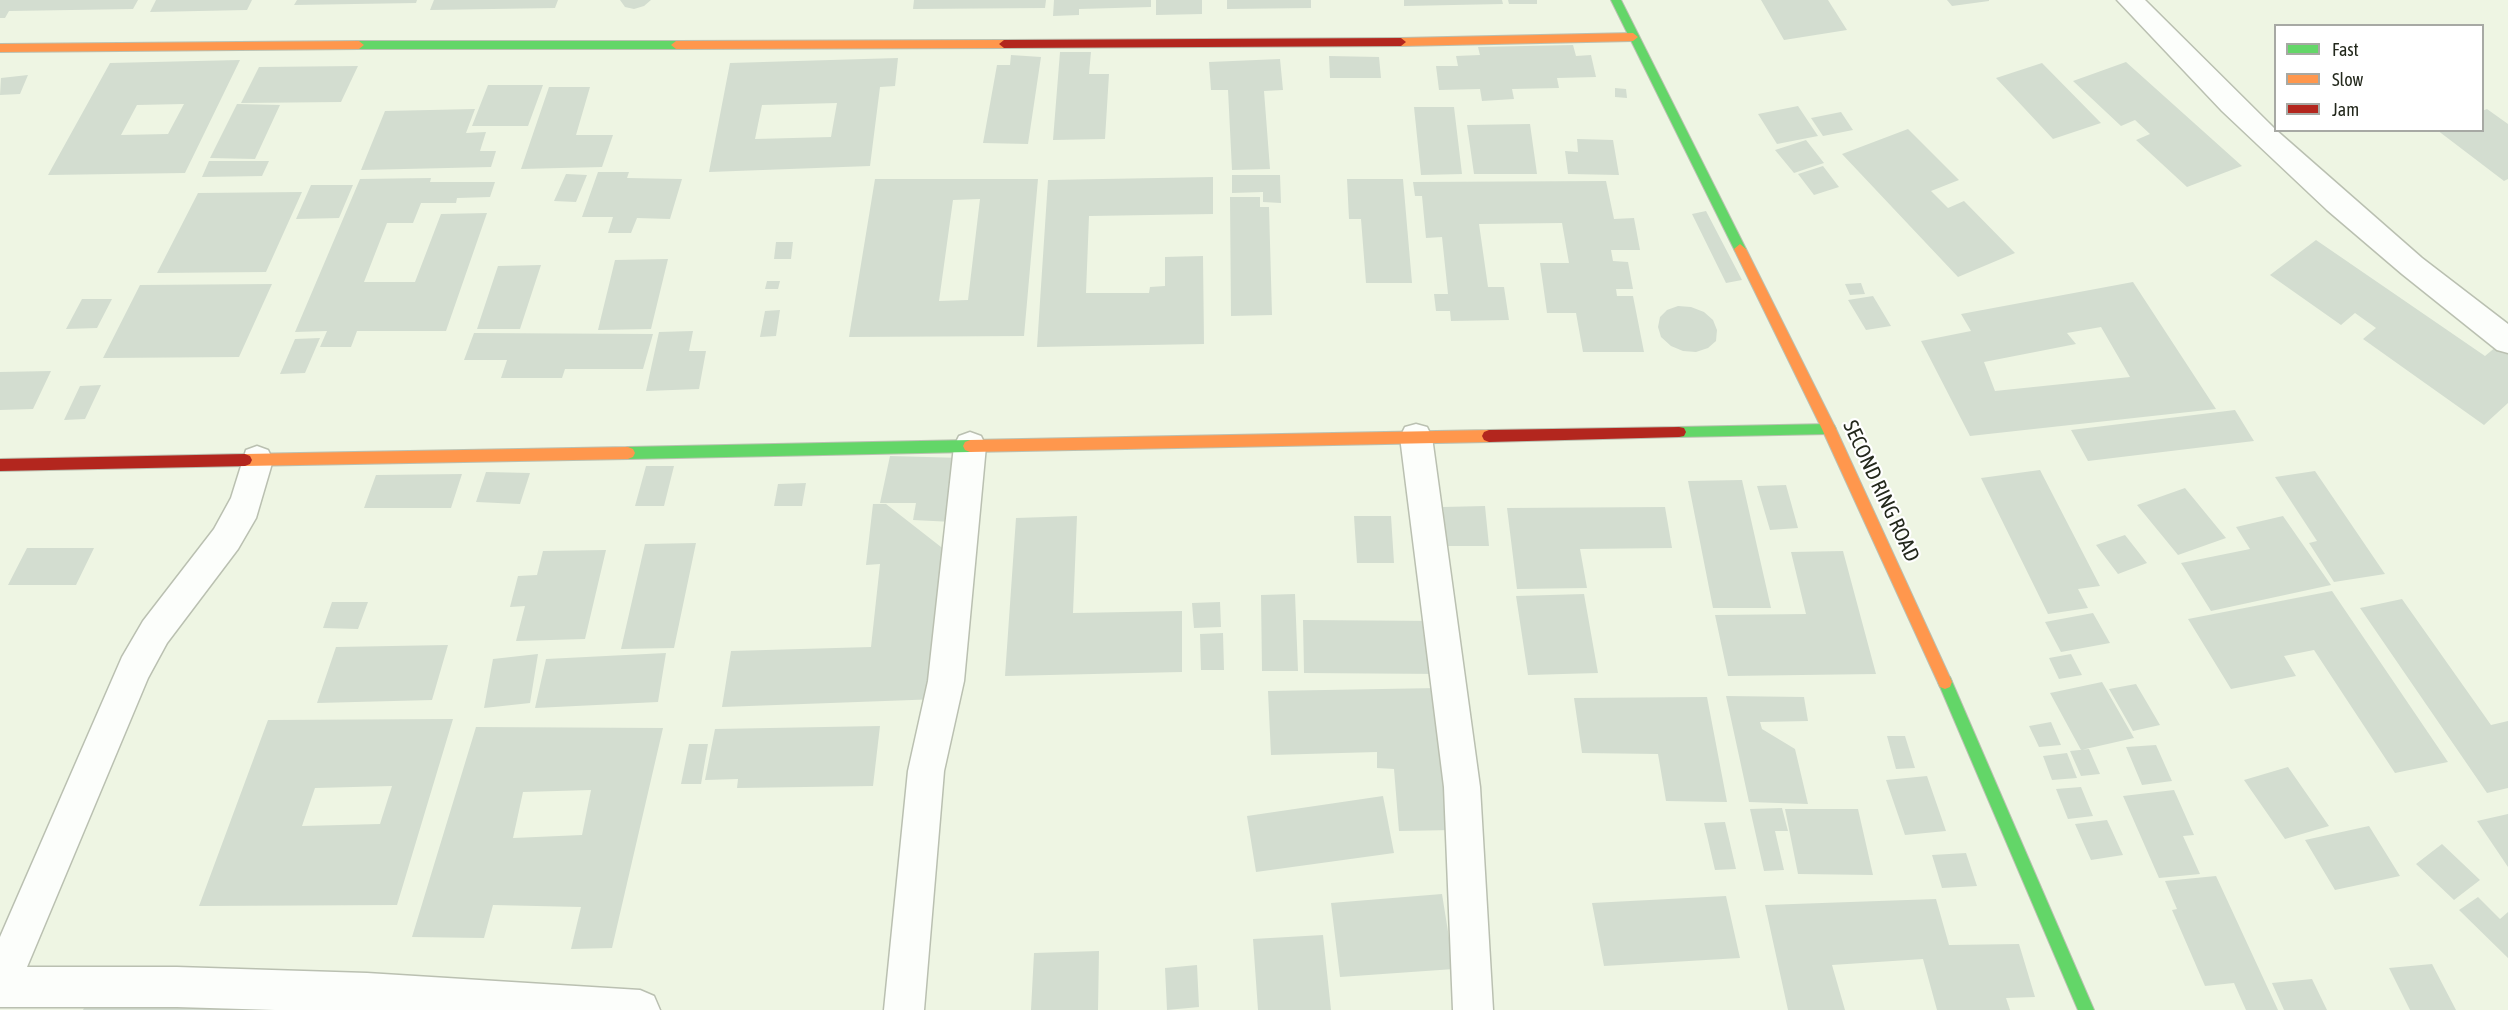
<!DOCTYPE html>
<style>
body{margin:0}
#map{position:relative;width:2508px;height:1010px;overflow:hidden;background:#eef5e3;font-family:"Asap Condensed",sans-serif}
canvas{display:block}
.legend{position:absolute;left:2274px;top:24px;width:210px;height:108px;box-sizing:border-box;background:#fff;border:2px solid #a7a9a4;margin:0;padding:8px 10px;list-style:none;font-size:18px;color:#23281c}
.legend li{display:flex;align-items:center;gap:12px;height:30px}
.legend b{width:30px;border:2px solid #a7a9a4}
</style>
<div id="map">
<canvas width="2508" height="1010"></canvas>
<ul class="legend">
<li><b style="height:8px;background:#63d668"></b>Fast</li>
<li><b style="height:8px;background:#ff974d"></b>Slow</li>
<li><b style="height:8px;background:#b3261e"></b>Jam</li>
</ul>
</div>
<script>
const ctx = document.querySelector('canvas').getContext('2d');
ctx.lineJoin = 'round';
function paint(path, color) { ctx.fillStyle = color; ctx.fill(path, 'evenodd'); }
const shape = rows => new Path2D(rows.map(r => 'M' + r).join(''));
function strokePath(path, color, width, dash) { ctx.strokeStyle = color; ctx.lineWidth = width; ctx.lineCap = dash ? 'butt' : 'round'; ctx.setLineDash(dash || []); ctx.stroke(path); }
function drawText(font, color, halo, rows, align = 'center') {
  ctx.font = font + ' "Asap Condensed",sans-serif'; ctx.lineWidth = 4.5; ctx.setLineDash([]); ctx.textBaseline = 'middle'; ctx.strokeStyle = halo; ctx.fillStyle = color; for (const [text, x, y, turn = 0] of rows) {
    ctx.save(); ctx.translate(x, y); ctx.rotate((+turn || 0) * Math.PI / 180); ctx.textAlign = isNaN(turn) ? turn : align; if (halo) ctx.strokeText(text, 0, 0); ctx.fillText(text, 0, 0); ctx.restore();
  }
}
const building = shape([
 [0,0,138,0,133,9,9,11,5,18,0,18],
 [156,0,252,0,247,10,150,12],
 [297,0,417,0,416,3,294,5],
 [434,0,558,0,555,8,430,10],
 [620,0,651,0,644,6,634,9,625,7],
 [914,0,1046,0,1045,8,913,9],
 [1054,0,1151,0,1151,7,1079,9,1079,15,1053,16],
 [1156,0,1202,0,1202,14,1156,15],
 [1227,0,1311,0,1311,8,1227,9],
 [1404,0,1502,0,1503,4,1404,6],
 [1508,0,1537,0,1537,4,1509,4],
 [1761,0,1828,0,1847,30,1784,40],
 [1947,0,1989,0,1989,1,1952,6],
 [1573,45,1576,56,1591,55,1596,77,1557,78,1559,88,1512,89,1514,99,1482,101,1480,89,1439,90,1436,66,1458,66,1456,56,1480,55,1478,47],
 [1060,52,1091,52,1089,74,1109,74,1105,139,1053,140],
 [1011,55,1041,57,1028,144,983,143,997,65,1010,65],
 [1329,56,1379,57,1381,78,1330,78],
 [898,58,895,86,880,87,870,166,709,172,730,63],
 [837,103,831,137,755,139,762,105],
 [1280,59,1283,90,1264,91,1270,169,1232,170,1228,90,1211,90,1209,62],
 [240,60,185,173,48,175,110,63],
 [184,104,168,134,121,135,137,105],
 [2126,62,2242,166,2187,187,2136,140,2150,134,2135,120,2121,126,2073,81],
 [2042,63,2101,123,2053,139,1996,78],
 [358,66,341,102,241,103,259,67],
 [28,75,20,94,0,95,1,78],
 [488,85,543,85,528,126,472,126],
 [549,87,590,87,576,135,613,135,602,167,521,169],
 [1615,88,1626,89,1627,98,1615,97],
 [237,104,280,105,255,159,210,158],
 [1798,106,1818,136,1777,144,1758,114],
 [1414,107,1454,107,1462,174,1421,175],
 [475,109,466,133,486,132,480,151,496,151,491,167,361,170,385,111],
 [2487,109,2508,124,2508,179,2504,181,2437,130,2482,130,2482,111],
 [1841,112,1853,130,1823,136,1811,118],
 [1530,124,1537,174,1474,174,1467,125],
 [1908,129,1959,180,1931,191,1948,208,1964,201,2015,253,1958,277,1842,154],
 [1577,139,1613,140,1619,175,1568,174,1565,151,1578,152],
 [1806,140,1824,163,1794,173,1775,150],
 [209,161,269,161,262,176,202,177],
 [1823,166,1839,187,1814,195,1798,174],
 [598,172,629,172,627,178,682,179,670,219,637,218,631,233,608,233,613,217,582,217],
 [566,174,587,175,576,202,554,201],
 [1232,175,1280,175,1281,203,1263,202,1263,192,1232,193],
 [1213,177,1213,214,1089,216,1086,293,1149,293,1150,287,1165,286,1165,257,1203,256,1204,344,1037,347,1048,180],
 [431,178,430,182,495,182,490,197,457,198,456,203,421,203,413,223,387,223,364,282,415,282,441,214,487,213,446,331,357,331,351,347,320,347,327,331,295,332,360,179],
 [875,179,1038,179,1024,336,849,337],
 [980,199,968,300,939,301,953,200],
 [1347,179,1403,179,1412,283,1366,283,1361,219,1349,219],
 [1606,181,1614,219,1634,218,1640,250,1611,250,1613,261,1628,262,1633,289,1616,289,1617,296,1633,296,1644,352,1583,352,1576,313,1547,313,1540,263,1569,263,1562,223,1479,224,1488,287,1504,287,1509,320,1451,321,1450,311,1436,311,1434,294,1448,294,1442,237,1426,238,1422,196,1415,196,1413,182],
 [311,185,353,185,339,218,296,219],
 [302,192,266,272,157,273,198,193],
 [1230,197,1260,197,1260,207,1269,207,1272,315,1231,316],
 [1706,211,1742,280,1726,283,1692,214],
 [2316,240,2485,356,2497,346,2508,354,2508,403,2484,425,2363,339,2376,328,2355,313,2341,325,2270,275],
 [776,242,793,242,791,259,774,259],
 [668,259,651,329,598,330,615,260],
 [541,265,520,329,477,329,498,266],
 [767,281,780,281,778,289,765,289],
 [2133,282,2216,409,1970,436,1921,341,1971,331,1961,314],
 [2101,327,2130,377,1995,391,1984,362,2076,344,2067,333],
 [1861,283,1865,294,1850,295,1845,284],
 [272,284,239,357,103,358,140,285],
 [1873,296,1891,326,1866,330,1848,300],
 [82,299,112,299,97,328,66,329],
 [1678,306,1691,307,1704,312,1713,320,1717,330,1716,341,1708,348,1696,352,1683,351,1671,346,1661,337,1658,327,1660,317,1667,310],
 [780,310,776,336,760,337,765,311],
 [693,331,689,351,706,351,699,389,646,391,659,332],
 [474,333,653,334,643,369,565,369,562,378,501,378,507,360,464,360],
 [320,338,305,373,280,374,295,339],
 [51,371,33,409,0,410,0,372],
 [101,385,85,419,64,420,80,386],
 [2235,410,2254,441,2088,461,2071,430],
 [890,456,963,458,953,522,913,520,916,503,880,503],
 [646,466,674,466,664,506,635,506],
 [2040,470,2100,586,2078,589,2088,608,2048,614,1981,478],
 [2315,471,2385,574,2334,582,2309,543,2317,541,2275,477],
 [486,472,530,473,520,504,476,502],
 [462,474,451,508,364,508,376,475],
 [1742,480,1771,608,1713,608,1688,481],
 [806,483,802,506,774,506,778,484],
 [1786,485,1798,528,1770,530,1757,486],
 [2185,488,2226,538,2178,555,2137,505],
 [873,504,886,504,950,554,939,699,722,707,731,651,871,647,880,564,866,565],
 [1485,506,1489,546,1447,546,1443,507],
 [1665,507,1672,548,1580,549,1587,588,1517,589,1507,508],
 [1077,516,1073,613,1182,611,1182,672,1005,676,1016,518],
 [1354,516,1391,516,1394,563,1357,563],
 [2283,516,2331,585,2211,611,2181,563,2250,549,2236,527],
 [2125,535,2147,563,2118,574,2096,545],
 [696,543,674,648,621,649,645,544],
 [27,548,94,548,76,585,8,585],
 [606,550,585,639,516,641,525,606,510,607,518,576,537,575,543,551],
 [1843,551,1876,674,1728,676,1715,615,1806,614,1791,552],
 [2332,591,2448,762,2395,773,2314,650,2284,656,2296,676,2231,689,2188,619],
 [1295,594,1298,671,1262,671,1261,595],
 [1584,594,1598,673,1528,675,1516,596],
 [2402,599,2491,725,2508,721,2508,788,2487,793,2360,608],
 [332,602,368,602,358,629,323,628],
 [1220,602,1221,627,1194,628,1192,603],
 [2093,613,2110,643,2061,652,2045,622],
 [1303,620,1440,621,1444,674,1304,673],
 [1223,633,1224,670,1201,670,1200,634],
 [448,645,432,700,317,703,336,647],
 [666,653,658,702,535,708,546,659],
 [538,654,530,703,484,708,493,659],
 [2071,654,2082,675,2059,679,2049,658],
 [2102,682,2134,738,2081,750,2050,693],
 [2136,684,2160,725,2133,731,2109,689],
 [1439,688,1454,830,1399,831,1394,769,1377,768,1377,752,1271,755,1268,691],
 [1726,696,1804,697,1808,721,1760,722,1762,729,1795,749,1808,804,1749,802],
 [1707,697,1727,802,1666,801,1658,754,1582,753,1574,698],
 [453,719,397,905,199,906,268,720],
 [392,786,380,824,302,826,315,788],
 [2051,722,2061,745,2039,747,2029,726],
 [880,726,873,786,737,788,738,779,705,780,715,729],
 [476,727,663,728,612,948,571,949,581,907,493,905,484,938,412,937],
 [591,790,582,835,513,838,523,792],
 [1887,736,1905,736,1915,768,1896,769],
 [689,744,708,744,701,784,681,784],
 [2156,745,2172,781,2142,785,2126,747],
 [2089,749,2100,774,2081,776,2070,751],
 [2067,753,2077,778,2052,780,2043,756],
 [2288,767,2329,826,2285,839,2244,780],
 [1927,776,1946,831,1905,835,1886,780],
 [2081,787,2093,816,2068,819,2056,789],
 [2174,790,2194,835,2183,836,2200,874,2159,878,2123,796],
 [1383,796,1394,853,1256,872,1247,816],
 [1782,808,1788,831,1775,831,1784,870,1764,871,1750,809],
 [1785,809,1858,809,1873,875,1798,874],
 [2508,814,2508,867,2477,821],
 [2107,820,2123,855,2091,860,2075,824],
 [1725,822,1736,869,1715,870,1704,823],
 [2369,826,2400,876,2335,890,2305,840],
 [2442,844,2480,880,2454,900,2416,864],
 [1966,853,1977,886,1942,888,1932,855],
 [2216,876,2278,1010,2246,1010,2234,983,2205,986,2172,910,2177,909,2165,881],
 [1442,894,1454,969,1340,977,1331,903],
 [1726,896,1740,958,1604,966,1592,903],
 [2478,897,2500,919,2508,912,2508,958,2459,910],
 [1936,899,1949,945,2019,944,2035,997,2006,998,2010,1010,1937,1010,1923,959,1832,965,1845,1010,1788,1010,1765,905],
 [1323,935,1331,1010,1258,1010,1253,939],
 [1099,951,1098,1010,1031,1010,1034,953],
 [2432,964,2456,1010,2410,1010,2389,968],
 [1197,965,1199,1007,1167,1010,1165,968],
 [2312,979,2327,1010,2284,1010,2272,983],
 [310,999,307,1010,83,1010,85,1006]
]);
const street = shape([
 [2117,0,2145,0,2276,130,2422,258,2508,324,2508,353,2497,350,2402,274,2327,210,2222,111,2117,0],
 [1416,424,1427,427,1432,437,1480,787,1493,1010,1453,1010,1444,787,1400,437,1405,427,1416,424],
 [970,432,981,436,986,446,964,681,944,771,924,1010,884,1010,908,771,928,681,954,446,959,436,970,432],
 [257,446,268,450,273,460,256,518,238,549,167,643,148,678,27,967,177,967,367,973,640,990,654,996,660,1010,275,1010,177,1007,0,1007,0,937,122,657,143,621,214,529,231,498,246,450,257,446]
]);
const fast = shape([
 [1611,0,1621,0,1746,249,1744,252,1736,252,1734,249,1611,0],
 [359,41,676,41,681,45,676,49,359,49,354,45,359,41],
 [1829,424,1834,425,1836,429,1834,433,1829,434,1679,437,1674,436,1672,432,1674,428,1679,427,1829,424],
 [970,440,975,442,977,446,975,450,970,452,628,459,623,457,621,453,623,449,628,447,970,440],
 [1945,675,1950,677,2094,1010,2078,1010,1938,682,1940,677,1945,675]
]);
const slow = shape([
 [1633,33,1638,37,1633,41,1401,46,1396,42,1401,38,1633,33],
 [1004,40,1009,44,1004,48,676,49,671,45,676,41,1004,40],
 [359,41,364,45,359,49,0,52,0,44,359,41],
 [1740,244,1746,249,1836,429,1952,682,1950,687,1945,689,1940,687,1822,429,1734,249,1740,244],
 [1489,430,1494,432,1496,436,1494,440,1489,442,970,452,965,450,963,446,965,442,970,440,1489,430],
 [628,447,633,449,635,453,633,457,628,459,245,466,240,464,238,460,240,456,245,454,628,447]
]);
const jam = shape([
 [1401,38,1406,42,1401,46,1004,48,999,44,1004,40,1401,38],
 [1679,427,1684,428,1686,432,1684,436,1679,437,1489,442,1484,440,1482,436,1484,432,1489,430,1679,427],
 [245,454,250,456,252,460,250,464,245,466,0,471,0,459,245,454]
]);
const streetNames = [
 ["SECOND RING ROAD",1881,491,65]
];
paint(building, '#d3ddd0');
strokePath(street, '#bac0b1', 3);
strokePath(fast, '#bac0b1', 2);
strokePath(slow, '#bac0b1', 2);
strokePath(jam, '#bac0b1', 2);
paint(street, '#fcfefb');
paint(fast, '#63d668');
paint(slow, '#ff974d');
paint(jam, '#b3261e');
drawText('21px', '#23281c', '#fff', streetNames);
</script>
